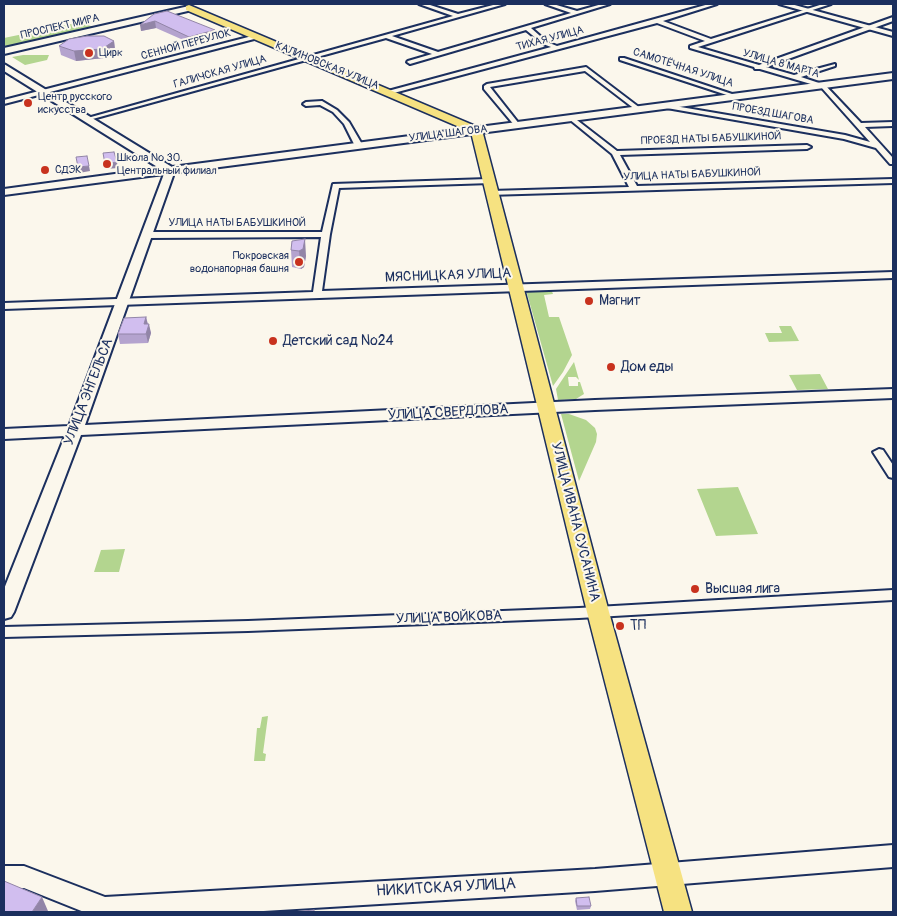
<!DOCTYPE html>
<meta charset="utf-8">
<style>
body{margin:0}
#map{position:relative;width:897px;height:916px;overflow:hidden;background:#fbf7ec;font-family:Pangolin,sans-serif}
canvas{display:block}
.frame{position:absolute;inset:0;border:5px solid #1b2f5e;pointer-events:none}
</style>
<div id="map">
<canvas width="897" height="916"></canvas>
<div class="frame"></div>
</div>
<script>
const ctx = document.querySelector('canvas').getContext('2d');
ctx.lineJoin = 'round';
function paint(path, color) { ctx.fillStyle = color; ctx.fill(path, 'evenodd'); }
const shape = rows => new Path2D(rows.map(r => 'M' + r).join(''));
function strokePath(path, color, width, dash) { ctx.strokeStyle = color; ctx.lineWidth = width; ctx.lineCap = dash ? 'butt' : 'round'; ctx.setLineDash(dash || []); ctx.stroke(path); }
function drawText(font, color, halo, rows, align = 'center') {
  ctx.font = font + ' Pangolin,sans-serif'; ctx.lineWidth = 4; ctx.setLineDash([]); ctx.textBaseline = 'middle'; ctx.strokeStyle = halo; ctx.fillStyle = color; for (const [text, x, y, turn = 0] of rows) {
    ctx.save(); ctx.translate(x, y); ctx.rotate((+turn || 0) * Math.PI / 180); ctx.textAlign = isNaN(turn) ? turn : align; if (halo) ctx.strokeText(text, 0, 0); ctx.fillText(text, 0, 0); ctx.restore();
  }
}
const green = shape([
 [81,22,93,27,4,48,4,38],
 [23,55,49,55,47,60,25,65,12,57],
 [551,289,553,294,544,295,549,317,559,317,572,355,563,372,553,386,526,290],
 [779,326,791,326,799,341,769,342,765,333,782,333],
 [574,362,579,380,576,377,568,377,569,386,578,386,578,382,580,382,584,394,576,399,558,400,556,389],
 [820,374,828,389,797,390,789,375],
 [561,414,569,414,586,420,595,428,597,434,596,442,579,481],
 [738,487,758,534,716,536,697,489],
 [125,549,119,572,94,572,101,550],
 [268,716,263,753,266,754,265,761,254,761,257,728,260,728,262,717]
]);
const street = shape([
 [419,4,427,4,458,14,497,4,505,4,392,36,438,52,571,13,545,4,553,4,577,11,602,4,610,4,531,28,547,42,557,46,709,4,717,4,663,21,711,39,823,4,831,4,698,47,759,65,893,17,893,21,766,67,794,75,835,64,835,66,801,77,825,85,861,123,893,122,893,126,865,127,893,158,893,164,890,164,876,148,844,139,661,107,660,106,663,104,845,135,870,142,821,87,760,69,755,69,754,67,690,48,690,46,705,41,657,23,390,94,388,93,388,91,551,47,543,44,526,30,410,64,407,62,408,61,432,54,386,38,89,120,84,119,453,16,419,4],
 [256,35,258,38,4,104,4,100,256,35],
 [620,58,624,58,741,97,736,98,620,60,620,58],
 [586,67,640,108,640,110,636,110,585,71,490,87,520,125,517,127,515,126,484,89,484,86,487,84,586,67],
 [322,101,337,110,349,122,363,146,362,148,356,148,344,124,333,112,320,105,306,106,303,104,306,102,322,101],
 [569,117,573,117,617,151,807,145,811,147,807,149,620,155,637,186,893,179,893,183,488,195,488,191,491,191,629,187,612,154,569,119,569,117],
 [488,179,492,181,491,183,339,188,330,234,322,291,893,272,893,278,4,309,4,303,313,292,321,237,148,238,144,235,148,232,322,232,333,184,488,179],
 [879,449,883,450,893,465,893,478,889,477,873,452,879,449],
 [893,590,893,600,579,618,248,631,4,637,4,627,248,621,579,608,893,590]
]);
const secondary = shape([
 [779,4,791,4,893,32,893,36,779,4],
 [189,6,193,8,192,10,4,54,4,48,189,6],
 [4,64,172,167,893,73,893,79,174,173,85,425,595,400,893,389,893,398,595,410,81,435,14,612,11,617,4,619,4,589,65,436,4,439,4,429,69,426,164,174,4,195,4,189,159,168,4,71,4,64],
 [893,845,893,867,595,891,247,912,84,912,24,888,4,888,4,866,24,866,105,897,595,869,893,845]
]);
const primary = shape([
 [189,5,480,128,482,130,609,612,692,912,664,912,587,612,471,132,186,10,186,6,189,5]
]);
const wall = shape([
 [154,14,216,37,190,43,156,28,141,31],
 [114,41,115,50,104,58,76,61,61,55,59,46],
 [292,241,306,256,304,267,301,269,292,267,291,250],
 [146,317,148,324,151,333,148,343,120,344,118,334],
 [576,898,591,906,590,909,577,910,575,901]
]);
const shadedWall = shape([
 [155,21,156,28,141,31,140,25],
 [215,30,216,37,190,43,189,37],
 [114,41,115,50,104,58,76,61,74,51],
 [117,162,118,168,106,169,105,164],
 [89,166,90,171,79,173,78,167],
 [305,239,306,256,304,267,301,269,299,251],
 [146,317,148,326,144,324],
 [149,324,151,333,148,343,146,334],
 [42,897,48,911,47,912,32,912]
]);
const building = shape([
 [167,11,215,30,189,37,155,21,140,25,154,14,167,11],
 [87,36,104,36,114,41,102,49,74,51,59,46,69,39,87,36],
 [114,152,117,162,105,164,103,153,114,152],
 [87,156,89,166,78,167,76,157,87,156],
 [305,239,303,249,299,251,291,250,292,241,305,239],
 [146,317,144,324,149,324,146,334,118,334,124,318,146,317],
 [4,881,42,897,32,912,4,912,4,881],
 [589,897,591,906,577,906,576,898,589,897],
 [314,910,314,912,292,912,314,910]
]);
const markers = [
 [89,53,5,"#c8321e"],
 [28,103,5,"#c8321e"],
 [107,164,5,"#c8321e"],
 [45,170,5,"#c8321e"],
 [299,262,5,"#c8321e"],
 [589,301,5,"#c8321e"],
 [273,341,5,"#c8321e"],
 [611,367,5,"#c8321e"],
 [695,589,5,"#c8321e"],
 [620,626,5,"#c8321e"]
];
const farStreetnames = [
 ["ПРОСПЕКТ МИРА",60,27,-13],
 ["ТИХАЯ УЛИЦА",550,39,-15],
 ["СЕННОЙ ПЕРЕУЛОК",186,45,-15],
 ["УЛИЦА 8 МАРТА",781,64,16],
 ["КАЛИНОВСКАЯ УЛИЦА",327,66,22],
 ["САМОТЁЧНАЯ УЛИЦА",683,68,18],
 ["ГАЛИЧСКАЯ УЛИЦА",220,72,-16],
 ["ПРОЕЗД ШАГОВА",773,114,10],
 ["УЛИЦА ШАГОВА",448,134,-7],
 ["ПРОЕЗД НАТЫ БАБУШКИНОЙ",711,139,-2],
 ["УЛИЦА НАТЫ БАБУШКИНОЙ",692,175,-2],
 ["УЛИЦА НАТЫ БАБУШКИНОЙ",237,223]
];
const farPoinames = [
 ["Цирк",99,53],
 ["Центр русского",38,97],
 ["искусства",38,110],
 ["Школа № 30.",117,158],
 ["Центральный филиал",117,171],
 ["СДЭК",55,170],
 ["Покровская",289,256,"right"],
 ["водонапорная башня",289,269,"right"]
];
const streetNames = [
 ["МЯСНИЦКАЯ УЛИЦА",448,276,-2],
 ["УЛИЦА ЭНГЕЛЬСА",89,392,-69],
 ["УЛИЦА СВЕРДЛОВА",448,413,-3],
 ["УЛИЦА ИВАНА СУСАНИНА",575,522,76],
 ["УЛИЦА ВОЙКОВА",449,618,-2]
];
const poiNames = [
 ["Магнит",599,301],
 ["Детский сад №24",283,341],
 ["Дом еды",621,367],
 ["Высшая лига",705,589],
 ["ТП",630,626]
];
const nearStreetnames = [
 ["НИКИТСКАЯ УЛИЦА",446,888,-3]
];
paint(green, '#b3d58f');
strokePath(street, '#1b2f5e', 4);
strokePath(secondary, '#1b2f5e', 4);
strokePath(primary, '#1b2f5e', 3);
paint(street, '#fbf7ec');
paint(secondary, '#fbf7ec');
paint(primary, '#f6e281');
paint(wall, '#b4a3ce');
paint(shadedWall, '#9285a7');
paint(building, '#d1beef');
strokePath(building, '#9285a7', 1);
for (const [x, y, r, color] of markers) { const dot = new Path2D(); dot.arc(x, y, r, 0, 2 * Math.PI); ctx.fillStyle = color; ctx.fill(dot); strokePath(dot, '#fbf7ec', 2); }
drawText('11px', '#1b2f5e', '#fbf7ec', farStreetnames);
drawText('11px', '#1b2f5e', '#fbf7ec', farPoinames, 'left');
drawText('14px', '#1b2f5e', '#fbf7ec', streetNames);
drawText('14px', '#1b2f5e', '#fbf7ec', poiNames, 'left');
drawText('16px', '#1b2f5e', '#fbf7ec', nearStreetnames);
</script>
